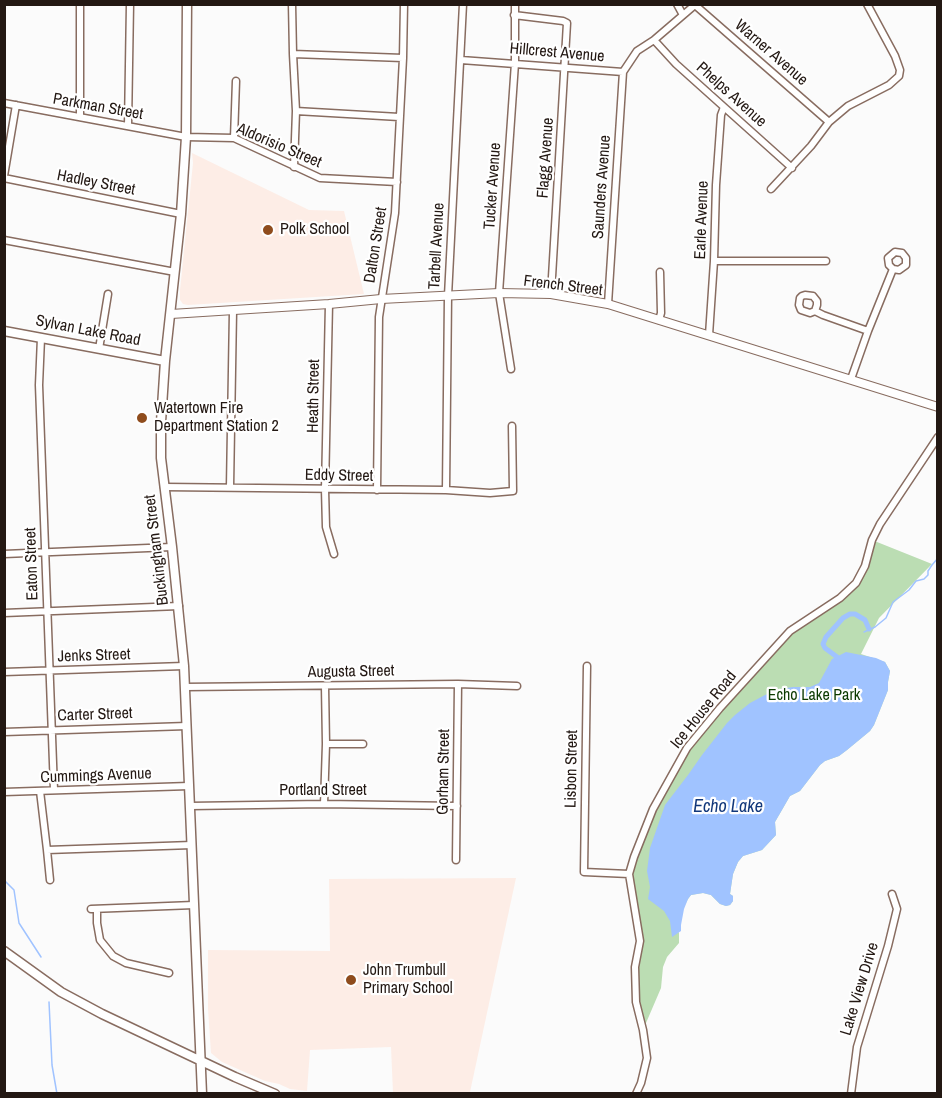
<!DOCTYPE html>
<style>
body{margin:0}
#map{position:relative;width:942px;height:1098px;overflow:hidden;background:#fbfbfb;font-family:"Archivo Narrow",sans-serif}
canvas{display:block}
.frame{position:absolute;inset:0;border:6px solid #231813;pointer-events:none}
</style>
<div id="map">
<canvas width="942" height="1098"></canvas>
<div class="frame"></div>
</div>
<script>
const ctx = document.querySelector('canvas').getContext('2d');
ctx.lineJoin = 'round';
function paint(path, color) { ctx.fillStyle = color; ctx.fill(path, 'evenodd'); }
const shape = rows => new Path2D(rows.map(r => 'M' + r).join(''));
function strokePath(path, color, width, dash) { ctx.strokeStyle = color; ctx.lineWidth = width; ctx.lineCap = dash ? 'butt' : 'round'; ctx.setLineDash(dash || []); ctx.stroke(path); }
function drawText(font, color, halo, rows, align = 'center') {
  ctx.font = font + ' "Archivo Narrow",sans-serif'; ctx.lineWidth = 4.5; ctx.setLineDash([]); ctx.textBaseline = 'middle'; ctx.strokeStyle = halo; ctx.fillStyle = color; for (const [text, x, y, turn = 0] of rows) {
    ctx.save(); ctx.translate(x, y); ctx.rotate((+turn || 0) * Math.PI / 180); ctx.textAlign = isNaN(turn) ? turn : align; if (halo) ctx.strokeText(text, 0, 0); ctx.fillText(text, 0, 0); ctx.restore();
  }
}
const built = shape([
 [192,153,309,210,344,211,364,294,188,305,183,304,180,300,180,290,193,163],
 [516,878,470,1092,393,1093,391,1047,310,1050,307,1091,290,1089,279,1084,265,1081,222,1062,211,1053,208,1009,208,950,330,951,329,879]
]);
const green = shape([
 [872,540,932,564,879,618,861,654,885,662,890,671,888,682,888,690,874,725,870,731,847,750,839,756,825,761,820,765,800,791,790,796,775,822,776,835,762,850,743,856,738,862,733,874,730,894,733,896,733,901,730,905,726,906,720,904,711,895,703,893,691,895,688,899,675,924,679,933,679,943,667,957,663,967,661,988,643,1030,636,1002,635,967,640,941,629,874,653,809,687,748,790,631,856,583]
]);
const water = shape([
 [846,652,876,658,885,662,890,671,888,682,888,690,874,725,870,731,847,750,839,756,825,761,820,765,800,791,790,796,775,822,776,835,762,850,743,856,738,862,733,874,730,894,733,896,733,901,730,905,726,906,720,904,711,895,703,893,691,895,688,899,684,909,681,925,681,931,672,937,670,921,664,911,648,899,650,887,647,871,650,848,665,805,688,775,702,755,727,723,735,715,750,703,765,695,780,689,793,687,810,687,819,683,832,659]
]);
const stream = shape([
 [864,632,875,627,886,618,893,602,909,590,916,581,924,579,928,575,928,571,932,565,938,558],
 [4,880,14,890,19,923,41,957],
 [49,1002,52,1065,57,1094]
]);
const canal = shape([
 [837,657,825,648,823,644,826,637,843,618,850,614,855,614,865,620,869,629]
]);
const minor = shape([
 [80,4,80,117],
 [292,4,293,54,296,111,294,167],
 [677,4,683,15],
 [695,5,829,122],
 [514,15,563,21,567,23,551,294],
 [654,40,676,64,792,168],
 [293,54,403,58],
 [461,60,623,72,637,51,654,40,696,4],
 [4,103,186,137,234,138,320,178,397,182],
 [296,111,399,117],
 [128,126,130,4],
 [234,138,236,81],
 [4,176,16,105],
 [4,178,181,214],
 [771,189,811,146,829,122,848,106,889,85,899,76,900,70,895,56,867,4],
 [4,240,175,272],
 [714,261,826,261],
 [329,304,325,489,326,527,334,554],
 [608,304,623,72],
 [815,311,810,313,801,310,799,305,800,298,802,296,805,295,813,296,817,301,817,305,815,311,823,315,868,331],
 [659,320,661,313,660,272],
 [709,335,714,261,716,185,721,115,724,107],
 [41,338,39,385,54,790],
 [99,349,108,294],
 [511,369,499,293,515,63,515,4],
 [851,379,868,331,893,269,889,265,888,258,895,252,902,253,906,258,906,265,899,270,893,269],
 [164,487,446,490,490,493,513,491,512,426],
 [230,487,233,311],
 [377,490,379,317,395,213,403,58,404,4],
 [446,490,448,296,463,4],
 [4,554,172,547],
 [4,613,179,606],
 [587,666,584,872,629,874],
 [4,672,184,666],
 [185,687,458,684,517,686],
 [4,732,187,726],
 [326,744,363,744],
 [40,791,47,850,50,880],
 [4,792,189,786],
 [324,804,326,744,325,686],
 [190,806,324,804,457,806],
 [47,850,192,845],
 [456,860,458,684],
 [91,909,194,905],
 [97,909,97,923,100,940,113,956,126,963,169,973],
 [636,1094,641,1083,647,1058,643,1030,636,1002,635,967,640,941,629,874,634,857,653,809,687,748,720,708,790,631,840,598,856,583,865,566,872,540,880,524,938,437],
 [851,1094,857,1047,888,946,897,909,892,894]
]);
const tertiary = shape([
 [171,314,329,304,381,299,499,293,551,294,608,304,938,407]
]);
const secondary = shape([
 [187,4,186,137,181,214,165,361,161,422,161,458,172,547,184,666,202,1094],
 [4,331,165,361],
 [4,951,61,992,102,1014,235,1077,275,1094]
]);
const markers = [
 [268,230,6,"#8f4c1d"],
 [142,418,6,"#8f4c1d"],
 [351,980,6,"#8f4c1d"]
];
const streetNames = [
 ["Hillcrest Avenue",557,53,5],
 ["Warner Avenue",771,53,41],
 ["Phelps Avenue",731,95,42],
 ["Parkman Street",98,107,10],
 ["Aldorisio Street",279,146,23],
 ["Flagg Avenue",546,158,-86],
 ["Hadley Street",96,183,11],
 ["Tucker Avenue",493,186,-86],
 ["Saunders Avenue",602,187,-86],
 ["Earle Avenue",702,220,-88],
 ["Dalton Street",376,245,-81],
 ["Tarbell Avenue",437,246,-87],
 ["French Street",563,286,7],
 ["Sylvan Lake Road",88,331,11],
 ["Heath Street",314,396,-89],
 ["Eddy Street",339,476,1],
 ["Buckingham Street",157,550,-97],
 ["Eaton Street",32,564,-92],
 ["Jenks Street",94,656,-2],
 ["Augusta Street",351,672,-1],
 ["Ice House Road",704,710,-51],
 ["Carter Street",95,715,-2],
 ["Lisbon Street",572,769,-89],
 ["Gorham Street",444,772,-89],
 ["Cummings Avenue",96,776,-2],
 ["Portland Street",323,791],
 ["Lake View Drive",860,989,-73]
];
const poiNames = [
 ["Polk School",280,230],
 ["Watertown Fire",154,409],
 ["Department Station 2",154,427],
 ["John Trumbull",363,971],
 ["Primary School",363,989]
];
const parkNames = [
 ["Echo Lake Park",814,696]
];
const waterNames = [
 ["Echo Lake",728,807]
];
paint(built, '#fdede6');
paint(green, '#bbddb3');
paint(water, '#a0c3ff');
strokePath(stream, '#a0c3ff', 1.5);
strokePath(canal, '#a0c3ff', 5);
strokePath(minor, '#886c60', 9);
strokePath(tertiary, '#886c60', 10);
strokePath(secondary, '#886c60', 11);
strokePath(minor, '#fff', 6);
strokePath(tertiary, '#fff', 8);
strokePath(secondary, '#fff', 8);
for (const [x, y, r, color] of markers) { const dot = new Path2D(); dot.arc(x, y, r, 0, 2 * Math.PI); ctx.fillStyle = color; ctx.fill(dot); strokePath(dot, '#fff', 2); }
drawText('16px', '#231813', '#fff', streetNames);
drawText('16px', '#231813', '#fff', poiNames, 'left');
drawText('16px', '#0c3a00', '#fff', parkNames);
drawText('italic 18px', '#11377a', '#fff', waterNames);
</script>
